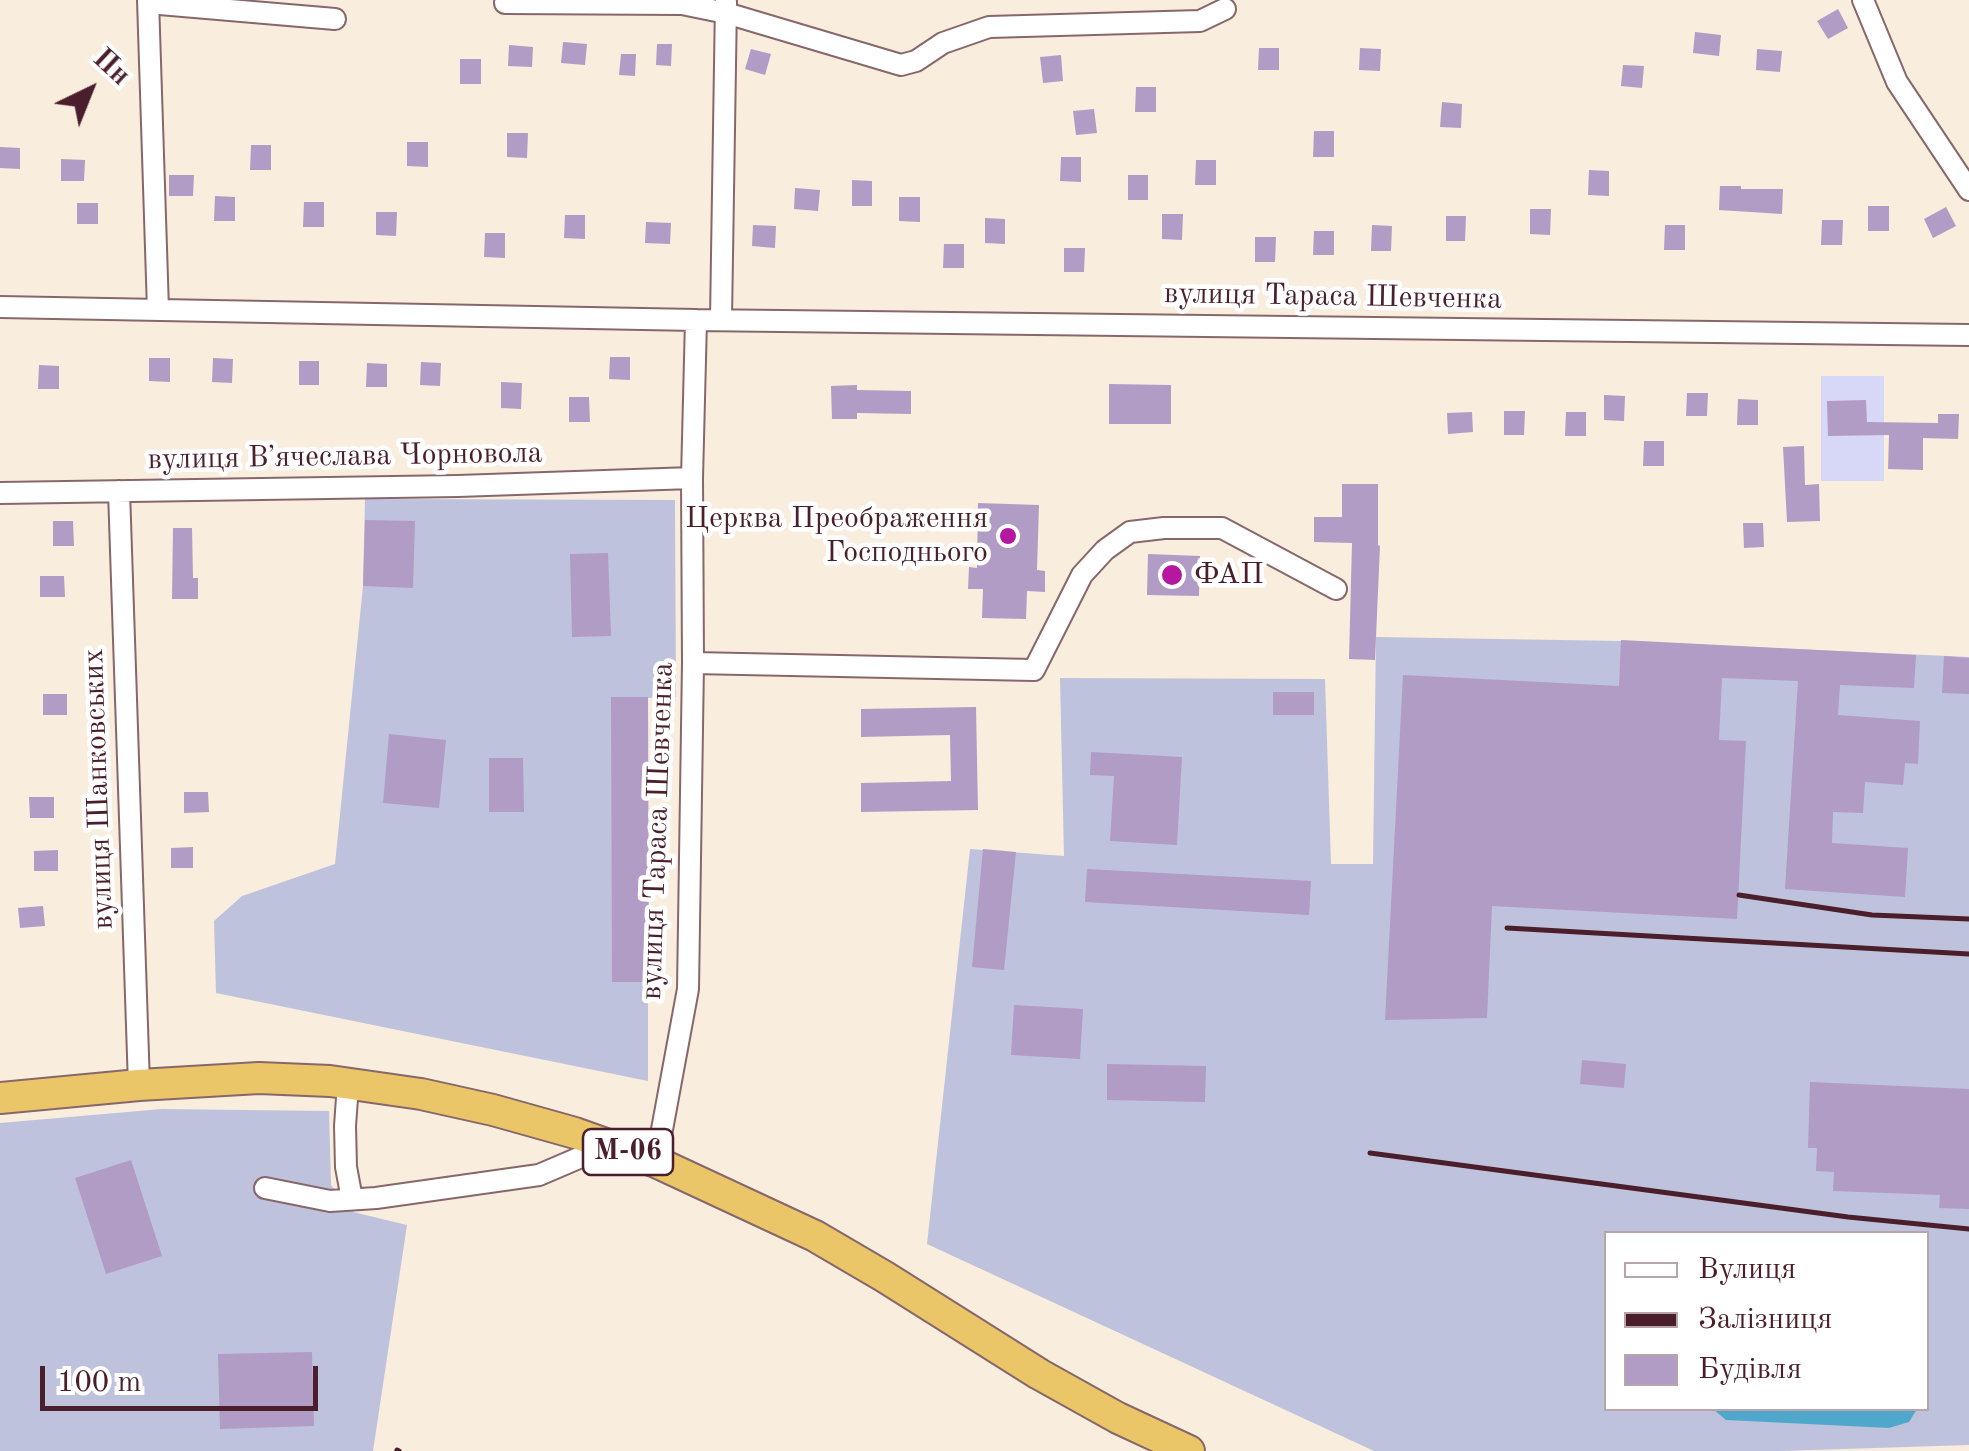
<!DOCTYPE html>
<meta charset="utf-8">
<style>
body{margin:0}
#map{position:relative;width:1969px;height:1451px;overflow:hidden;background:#f9edde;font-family:"Old Standard TT",serif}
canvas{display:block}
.legend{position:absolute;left:1604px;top:1231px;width:325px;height:180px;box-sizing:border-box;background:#fff;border:2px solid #b7a5aa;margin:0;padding:12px 18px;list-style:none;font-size:30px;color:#4a1f2b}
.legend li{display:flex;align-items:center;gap:20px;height:50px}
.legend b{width:50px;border:2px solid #b7a5aa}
.north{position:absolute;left:40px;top:40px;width:100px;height:100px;-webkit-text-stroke:8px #fff;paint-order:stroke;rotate:43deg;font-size:28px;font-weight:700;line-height:40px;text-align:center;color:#4a1f2b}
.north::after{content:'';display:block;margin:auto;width:35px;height:45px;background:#4a1f2b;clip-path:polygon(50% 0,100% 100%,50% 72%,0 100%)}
.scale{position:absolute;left:40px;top:1366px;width:278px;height:45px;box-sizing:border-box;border:5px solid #4a1f2b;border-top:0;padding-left:12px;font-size:30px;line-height:35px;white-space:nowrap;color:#4a1f2b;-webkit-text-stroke:8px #fff;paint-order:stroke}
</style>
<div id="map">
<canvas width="1969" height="1451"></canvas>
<ul class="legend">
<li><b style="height:12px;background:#fff"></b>Вулиця</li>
<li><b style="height:12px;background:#4a1f2b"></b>Залізниця</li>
<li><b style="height:28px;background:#b09cc5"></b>Будівля</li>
</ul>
<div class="north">Пн</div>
<div class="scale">100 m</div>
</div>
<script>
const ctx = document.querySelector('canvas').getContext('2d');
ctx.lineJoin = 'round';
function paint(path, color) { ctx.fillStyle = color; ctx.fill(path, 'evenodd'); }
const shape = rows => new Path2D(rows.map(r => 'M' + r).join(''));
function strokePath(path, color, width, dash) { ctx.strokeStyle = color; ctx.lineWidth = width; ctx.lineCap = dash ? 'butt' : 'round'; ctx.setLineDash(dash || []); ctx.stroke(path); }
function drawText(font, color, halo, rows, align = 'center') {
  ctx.font = font + ' "Old Standard TT",serif'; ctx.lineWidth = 9; ctx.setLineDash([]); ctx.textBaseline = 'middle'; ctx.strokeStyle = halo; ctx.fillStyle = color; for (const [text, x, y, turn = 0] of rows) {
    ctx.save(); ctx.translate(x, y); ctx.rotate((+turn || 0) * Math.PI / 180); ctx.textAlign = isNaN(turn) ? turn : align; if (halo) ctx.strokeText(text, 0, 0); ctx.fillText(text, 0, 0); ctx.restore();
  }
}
const built = shape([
 [1821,376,1884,376,1884,481,1821,481]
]);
const industrial = shape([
 [365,499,675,500,676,697,648,698,648,1081,216,993,214,921,242,896,335,864,363,586],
 [1376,637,1621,641,1969,657,1969,1445,1782,1451,1374,1451,927,1244,970,849,1064,856,1060,678,1325,679,1331,864,1373,864],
 [1606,1234,1926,1234,1926,1408,1606,1408],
 [162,1109,329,1111,331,1185,353,1212,407,1225,373,1451,0,1451,0,1123]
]);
const water = shape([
 [1713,1409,1713,1408,1917,1409,1909,1422,1889,1428,1726,1420]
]);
const building = shape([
 [1838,9,1848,28,1828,39,1817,21],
 [1695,32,1721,35,1719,56,1693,53],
 [563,42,587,44,585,65,561,63],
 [657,44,672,44,671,66,656,65],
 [509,45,533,47,532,67,508,66],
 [1259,48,1279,48,1279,70,1258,70],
 [1360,48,1381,49,1380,71,1359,70],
 [751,49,771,54,765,75,745,69],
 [1757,49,1782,51,1780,72,1756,70],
 [621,54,636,54,635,76,619,75],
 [1061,55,1063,81,1043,83,1040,57],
 [460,59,481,59,481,84,460,84],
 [1623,65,1644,66,1642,88,1621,86],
 [1136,87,1156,87,1156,112,1135,112],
 [1442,102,1462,104,1461,128,1440,127],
 [1094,109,1097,133,1076,135,1073,111],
 [1314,131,1334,131,1334,157,1313,157],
 [507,133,528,133,527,158,507,157],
 [407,142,428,142,428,167,407,166],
 [251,145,271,145,271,170,250,170],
 [0,147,20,148,20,169,0,168],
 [1061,157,1081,157,1081,182,1060,181],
 [61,159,85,160,84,181,61,181],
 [1196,160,1216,160,1216,185,1195,185],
 [1589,170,1609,171,1609,196,1588,195],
 [169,175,194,175,193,196,169,196],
 [1128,175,1148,175,1148,200,1128,200],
 [852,180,872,181,872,206,852,206],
 [1720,186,1741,186,1741,189,1783,189,1782,214,1719,210],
 [795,188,820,190,818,211,794,209],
 [215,196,235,197,235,221,214,221],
 [899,197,920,197,920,222,899,221],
 [304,202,324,202,324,227,303,227],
 [77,203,98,203,98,224,77,224],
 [1868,206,1889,206,1889,231,1868,231],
 [1946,207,1956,226,1933,238,1924,219],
 [1530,209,1551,209,1550,235,1530,234],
 [376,212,397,212,396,236,376,235],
 [1162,214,1183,214,1182,240,1162,239],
 [565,215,585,215,585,239,564,238],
 [1446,216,1466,216,1465,241,1446,241],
 [985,218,1005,219,1005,244,985,243],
 [1822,220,1843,220,1842,245,1821,245],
 [646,222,671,223,670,244,645,243],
 [753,225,776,226,775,248,752,246],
 [1372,225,1392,226,1391,251,1371,251],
 [1665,225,1685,225,1685,250,1664,250],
 [1314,231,1334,231,1334,255,1313,255],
 [485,233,505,233,505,258,484,257],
 [1255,237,1276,237,1275,262,1255,262],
 [944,244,964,244,964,268,943,268],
 [1064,248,1085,248,1084,272,1064,272],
 [610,357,630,357,630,380,609,379],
 [149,358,170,358,170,382,149,381],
 [213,358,233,359,232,383,212,382],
 [299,361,319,361,319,385,299,385],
 [421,362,441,363,440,386,420,385],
 [367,363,387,364,387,387,366,387],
 [39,365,59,366,59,389,38,389],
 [501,382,522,383,521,409,501,408],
 [1109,384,1171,385,1171,424,1109,424],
 [857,385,857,390,911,391,911,414,857,413,857,419,832,419,831,386],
 [1687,393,1708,393,1707,416,1686,416],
 [1604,395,1625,396,1624,421,1604,420],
 [569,397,589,397,590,422,569,422],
 [1738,399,1758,400,1758,425,1737,425],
 [1866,400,1867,422,1938,423,1938,414,1959,414,1958,439,1923,438,1923,470,1888,469,1889,435,1828,436,1827,401],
 [1504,411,1525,411,1524,435,1504,435],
 [1472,412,1473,432,1448,434,1447,413],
 [1566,412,1586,412,1586,436,1565,436],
 [1644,441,1664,441,1664,466,1643,466],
 [1804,446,1805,485,1819,484,1820,521,1787,522,1783,447],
 [1342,484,1378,484,1378,545,1380,546,1375,660,1349,659,1352,543,1314,542,1314,517,1342,517],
 [978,503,1039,505,1037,570,1045,571,1045,592,1027,591,1026,619,982,618,983,589,968,589,969,567,977,568],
 [365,520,415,521,413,588,363,586],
 [53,521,73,521,74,546,53,546],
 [1743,523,1763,523,1764,547,1744,548],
 [173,528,192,528,193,578,198,578,198,599,172,599],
 [608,553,611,636,572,637,570,554],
 [1148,554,1200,556,1199,596,1147,595],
 [40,576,64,576,65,597,40,597],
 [1621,640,1916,655,1914,688,1840,685,1838,715,1920,721,1918,764,1905,763,1903,785,1865,782,1863,813,1833,812,1832,843,1908,848,1905,897,1785,889,1798,681,1722,678,1719,740,1746,741,1737,919,1492,906,1487,1018,1385,1020,1403,675,1619,686],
 [1944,656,1969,658,1969,694,1942,693],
 [1273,692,1314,692,1314,715,1273,715],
 [43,694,67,694,67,715,43,715],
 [611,697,648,697,649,982,612,982],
 [976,707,978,810,861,812,861,783,951,781,950,735,861,737,861,709],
 [389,734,446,740,439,808,383,803],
 [1091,752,1182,757,1177,845,1110,841,1114,776,1090,775],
 [489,758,523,758,524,812,489,812],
 [184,792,208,792,209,812,184,813],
 [29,797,54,797,54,818,30,818],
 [193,847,193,868,171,868,171,848],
 [983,849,1016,852,1004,970,972,967],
 [58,850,58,871,34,871,34,851],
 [1087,869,1311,881,1309,915,1085,902],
 [43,906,45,926,20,928,18,908],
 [1014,1005,1083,1009,1080,1059,1011,1055],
 [1582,1060,1626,1064,1624,1088,1580,1084],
 [1107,1064,1206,1066,1205,1102,1107,1100],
 [1810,1082,1969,1089,1969,1209,1939,1208,1940,1195,1833,1191,1834,1172,1816,1171,1817,1148,1808,1148],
 [131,1160,162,1256,106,1274,75,1178],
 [312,1352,314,1426,220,1429,218,1354]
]);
const minor = shape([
 [148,0,158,310],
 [1863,0,1897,82,1969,190],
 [148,3,335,19],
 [505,3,682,4,726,13,901,65,916,61,943,43,989,27,1200,21,1225,9],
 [0,307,696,320,1969,335],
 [721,319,726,2],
 [119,491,139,1085],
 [0,493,458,486,692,478],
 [693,663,1034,670,1082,575,1105,550,1130,532,1164,528,1222,528,1336,589],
 [348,1084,345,1126,346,1167,352,1199],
 [656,1162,688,989,693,663,692,478,696,320],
 [265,1188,330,1201,376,1198,539,1175,609,1145]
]);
const highway = shape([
 [0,1098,139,1085,259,1078,330,1081,421,1094,493,1110,575,1133,656,1162,815,1236,885,1277,1039,1374,1118,1418,1189,1451]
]);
const rail = shape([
 [1739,895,1872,915,1969,919],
 [1507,928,1969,954],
 [1370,1153,1848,1217,1969,1229],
 [397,1450,399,1451]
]);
const markers = [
 [1008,536,10,"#b5179e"],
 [1172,575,12,"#b5179e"]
];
const shields = [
 [628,1152,90]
];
const shieldNames = [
 ["М-06",628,1152]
];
const streetNames = [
 ["вулиця Тараса Шевченка",1333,297,1],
 ["вулиця Вʼячеслава Чорновола",345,457,-1],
 ["вулиця Шанковських",99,789,-92],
 ["вулиця Тараса Шевченка",658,831,-88]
];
const poiNames = [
 ["Церква Преображення",988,519],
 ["Господнього",988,553],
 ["ФАП",1194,575,"left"]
];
paint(built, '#d7d7f8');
paint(industrial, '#bfc2dd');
paint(water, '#4fa8cc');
paint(building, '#b09cc5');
strokePath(minor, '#87676a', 24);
strokePath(highway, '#87676a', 34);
strokePath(minor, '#fff', 20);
strokePath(highway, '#ebc669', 30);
strokePath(rail, '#4a1f2b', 5);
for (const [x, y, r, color] of markers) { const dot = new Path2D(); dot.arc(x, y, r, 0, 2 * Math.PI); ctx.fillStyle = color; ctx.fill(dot); strokePath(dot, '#fff', 4); }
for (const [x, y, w] of shields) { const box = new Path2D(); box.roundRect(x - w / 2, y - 23, w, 46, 8); ctx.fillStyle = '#fff'; ctx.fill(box); strokePath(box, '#4a1f2b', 2.5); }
drawText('bold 28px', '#4a1f2b', null, shieldNames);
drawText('30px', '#4a1f2b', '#fff', streetNames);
drawText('30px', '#4a1f2b', '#fff', poiNames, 'right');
</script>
